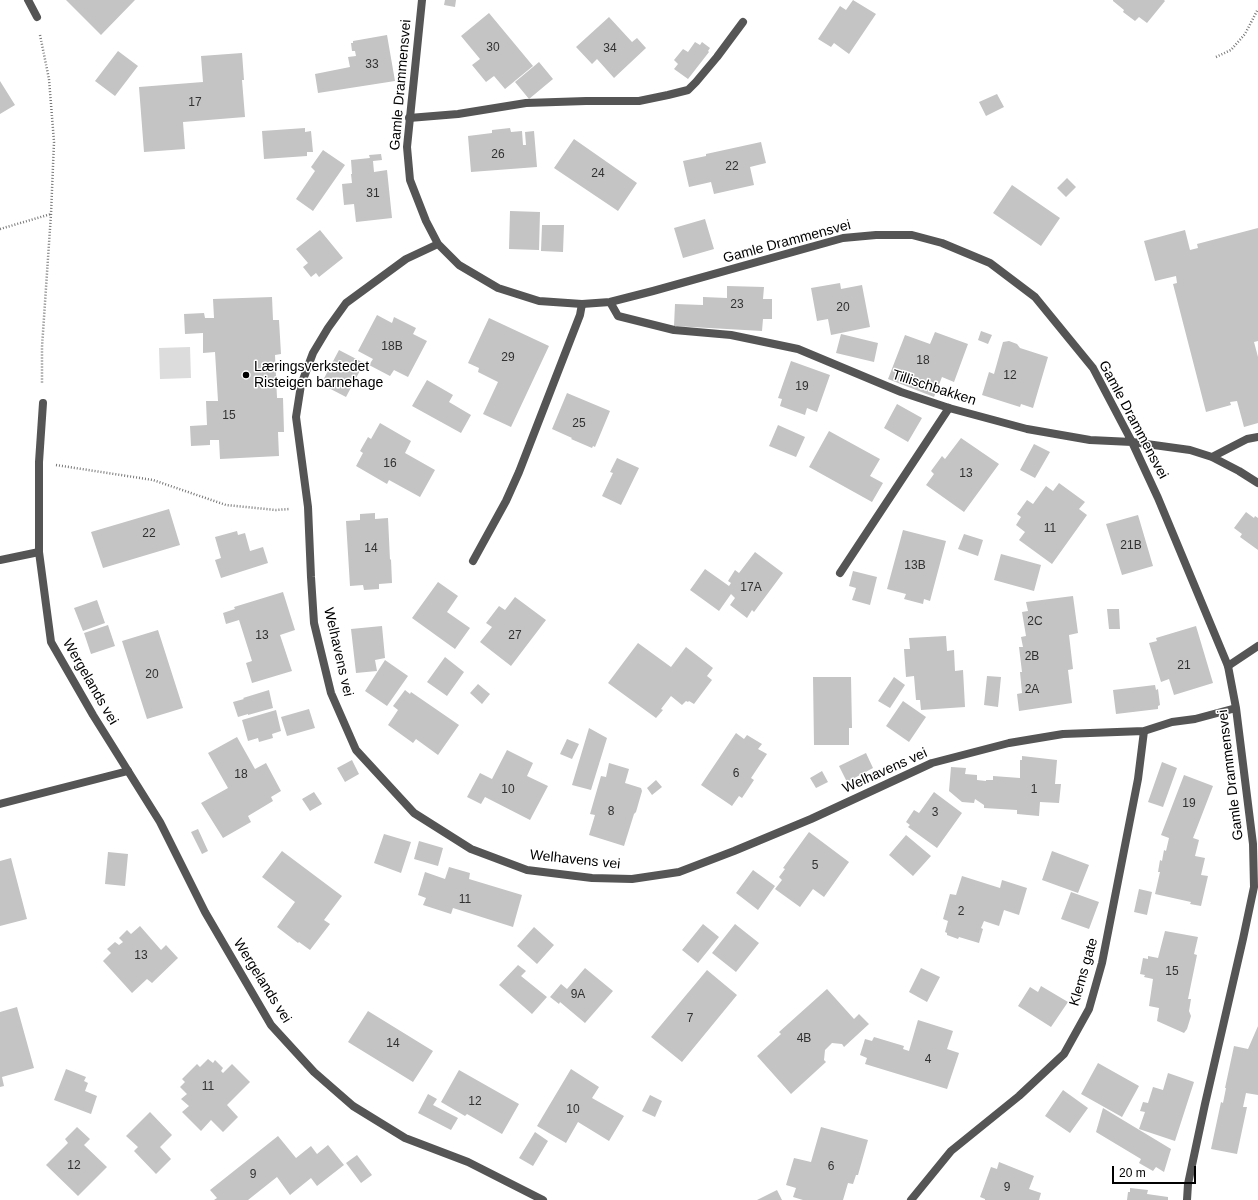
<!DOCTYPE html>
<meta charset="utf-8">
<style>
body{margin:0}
#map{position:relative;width:1258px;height:1200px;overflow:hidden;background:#fff;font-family:Arial,sans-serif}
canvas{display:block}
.scale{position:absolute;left:1112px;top:1166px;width:84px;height:18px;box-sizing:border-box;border:2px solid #000;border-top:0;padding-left:5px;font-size:12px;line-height:14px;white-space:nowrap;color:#000;-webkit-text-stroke:3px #fff;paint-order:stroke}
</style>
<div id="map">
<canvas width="1258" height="1200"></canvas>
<div class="scale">20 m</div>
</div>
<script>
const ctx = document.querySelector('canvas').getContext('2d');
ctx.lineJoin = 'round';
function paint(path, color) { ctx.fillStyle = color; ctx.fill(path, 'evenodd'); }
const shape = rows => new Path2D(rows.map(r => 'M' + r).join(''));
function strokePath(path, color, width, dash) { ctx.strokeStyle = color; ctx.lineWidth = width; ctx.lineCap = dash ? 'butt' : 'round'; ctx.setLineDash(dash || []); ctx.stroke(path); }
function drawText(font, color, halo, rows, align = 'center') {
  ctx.font = font + ' Arial,sans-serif'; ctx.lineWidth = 3; ctx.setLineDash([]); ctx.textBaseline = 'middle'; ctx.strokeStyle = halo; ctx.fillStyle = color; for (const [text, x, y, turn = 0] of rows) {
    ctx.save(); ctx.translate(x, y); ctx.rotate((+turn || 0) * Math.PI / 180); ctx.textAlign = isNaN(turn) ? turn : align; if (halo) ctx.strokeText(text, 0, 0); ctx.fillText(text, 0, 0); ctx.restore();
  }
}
const green = shape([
 [190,347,191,378,160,379,159,348]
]);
const building = shape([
 [66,0,135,0,101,35],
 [445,0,456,0,455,7,444,5],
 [853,0,876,14,849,54,834,43,831,47,818,39,840,6,846,10],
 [1113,0,1164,0,1165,1,1147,23,1139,17,1135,21,1123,12,1124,10,1113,1],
 [489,13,533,66,505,89,494,76,486,82,472,65,480,59,461,36],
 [609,17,632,42,637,38,646,48,614,78,597,59,592,64,576,47],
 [387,35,395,81,318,93,315,74,350,67,348,57,356,56,355,51,352,51,351,43,353,43,353,41],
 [695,42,700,45,702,42,710,48,708,51,709,52,688,79,674,69,678,64,674,60,683,49,688,52],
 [118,51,138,66,115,96,95,81],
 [242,53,244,80,242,80,245,117,183,122,185,149,144,152,139,87,203,82,201,56],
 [539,62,553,79,529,99,515,82],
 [0,81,15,105,0,114],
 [997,94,1004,107,986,116,979,102],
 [305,128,305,132,311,131,313,152,307,152,307,156,264,159,262,131],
 [510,128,511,132,522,131,523,145,526,145,525,132,534,131,537,167,471,172,468,136,492,133,492,130],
 [574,139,637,183,618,211,554,168],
 [761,142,766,163,750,167,754,185,714,194,711,182,689,187,683,161,706,156,706,154],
 [323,150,345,165,313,211,296,199,315,171,311,167],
 [381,154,382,160,373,161,374,172,387,170,392,218,356,222,354,204,344,205,342,184,352,183,351,174,352,174,351,160,370,158,369,155],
 [1067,178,1076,187,1066,197,1057,188],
 [1012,185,1060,218,1041,246,993,213],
 [510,211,540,212,539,250,509,249],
 [705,219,714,249,683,258,674,228],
 [542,225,564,225,563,252,541,251],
 [1258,228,1258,341,1254,342,1258,357,1258,423,1244,427,1237,401,1230,402,1231,405,1206,412,1173,284,1177,283,1176,276,1155,281,1144,241,1185,230,1190,250,1198,248,1197,244],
 [320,230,343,258,319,277,316,273,311,277,303,267,308,263,296,249],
 [840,283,841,289,862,285,870,327,831,335,828,319,817,321,811,288],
 [727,286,764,287,763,299,772,299,772,319,763,319,762,331,674,326,675,304,703,305,703,297,727,298],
 [272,297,273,320,279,320,281,354,275,355,277,398,283,398,284,432,278,432,279,456,220,459,219,440,210,440,210,445,191,446,190,426,207,425,206,401,218,401,215,352,203,353,203,333,185,334,184,314,204,313,205,318,214,318,213,299],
 [377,315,392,323,394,317,416,328,413,334,427,341,408,377,394,370,390,376,369,365,373,359,358,351],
 [489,318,549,346,511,427,483,414,498,382,478,372,479,368,468,363],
 [981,331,992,335,988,344,978,340],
 [935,332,968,344,954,382,942,377,934,397,888,379,905,335,930,344],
 [841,334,878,343,874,362,836,353],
 [1009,341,1017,344,1020,348,1048,357,1033,408,1021,404,1020,407,982,395,989,372,994,374,1003,342],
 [339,350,364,363,346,397,321,384],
 [791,361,830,375,817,412,807,408,805,415,780,406,782,399,778,398],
 [427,380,453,395,449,402,471,415,461,433,412,406],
 [567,393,610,411,595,447,593,446,592,448,571,439,572,438,552,429],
 [897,404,922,418,908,442,884,428],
 [380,423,411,441,405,453,435,470,420,497,389,480,387,484,356,466,363,453,360,451,368,437,371,439],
 [778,425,805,437,796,457,769,446],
 [829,431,880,459,870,476,883,483,872,502,809,467],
 [961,438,999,464,964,512,926,485,934,474,931,471,942,456,945,459],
 [1034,444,1050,452,1035,478,1020,470],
 [617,458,639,468,621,505,602,496,613,473,610,472],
 [1059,483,1085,502,1079,509,1087,515,1052,564,1019,540,1025,532,1016,525,1021,517,1017,514,1027,500,1033,504,1046,486,1053,491],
 [169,509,180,545,103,568,91,532],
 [1246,512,1254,518,1255,516,1258,518,1258,550,1240,537,1242,534,1234,528],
 [375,513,375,519,388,518,390,560,391,559,392,583,379,584,379,589,364,590,363,585,350,586,346,521,360,520,360,514],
 [1138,515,1153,566,1122,575,1106,524],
 [903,530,946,541,930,601,924,599,923,604,904,599,906,594,887,589],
 [237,531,238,535,245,533,250,551,263,547,268,563,221,578,215,560,221,558,215,537],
 [964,534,983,540,978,556,958,549],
 [755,552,783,573,754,612,752,610,747,618,730,605,735,598,731,594,719,611,690,590,705,569,729,586,731,583,728,581,735,570,739,573],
 [1001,554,1041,565,1034,591,994,580],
 [853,571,877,577,870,605,852,600,856,588,849,586],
 [438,582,458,596,447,612,470,628,455,649,412,618],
 [283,592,295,630,280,635,292,671,252,683,246,663,252,661,239,620,226,624,223,613,235,609,234,607],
 [1073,596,1078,633,1069,635,1073,669,1068,670,1072,703,1019,711,1017,694,1022,693,1020,672,1022,672,1019,647,1023,647,1021,637,1026,636,1022,612,1028,611,1026,602],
 [515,597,546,620,511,666,480,642,492,627,486,623,499,606,505,610],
 [97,600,105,623,83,631,74,608],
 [1107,609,1119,609,1120,629,1109,629],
 [108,625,115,646,91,654,84,633],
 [382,626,385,658,375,660,377,671,356,673,351,629],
 [1196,626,1213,683,1174,695,1169,679,1161,682,1149,643,1157,641,1156,638],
 [158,630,183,708,147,719,122,641],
 [946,636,947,651,954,650,955,671,963,670,965,707,921,710,920,700,916,700,914,676,906,677,904,649,910,649,909,638],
 [638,643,671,667,686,647,713,668,707,676,712,680,694,704,689,701,688,702,686,701,682,705,671,696,661,709,663,710,656,718,608,683],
 [445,657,464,672,447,696,427,682],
 [385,660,408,676,387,706,365,691],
 [987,676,1001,677,998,707,984,705],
 [813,677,851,677,852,728,849,728,849,745,814,745],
 [894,677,905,685,890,708,878,701],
 [478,684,490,694,482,704,470,693],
 [1155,685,1156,690,1158,689,1160,705,1158,706,1158,709,1116,714,1113,690],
 [269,690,273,708,248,715,248,714,238,717,233,702,244,699,243,698],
 [405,690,410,694,411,692,459,725,438,755,416,739,413,743,388,725,398,710,393,706],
 [903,701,926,717,909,742,886,726],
 [309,709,315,728,287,736,281,717],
 [276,710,281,731,272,734,273,738,259,742,258,738,248,741,242,720],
 [589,728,607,738,591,790,572,785],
 [736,733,744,739,747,735,762,744,758,749,767,754,751,778,754,780,742,798,739,796,732,806,701,785],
 [237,737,255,769,266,763,281,791,271,797,273,801,248,816,251,822,223,838,201,803,228,788,208,753],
 [567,739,579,744,572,759,560,754],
 [507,750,533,763,527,776,548,786,530,820,485,797,481,804,467,797,480,773,492,779],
 [866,753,873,768,847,782,839,766],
 [1022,756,1057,760,1055,784,1061,784,1059,803,1040,802,1039,816,1017,814,1017,810,984,808,984,805,975,799,974,803,962,802,949,791,951,767,966,768,965,774,977,775,977,780,986,781,986,780,993,780,993,776,1020,778,1020,760,1022,760],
 [352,760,359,774,345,782,337,768],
 [1162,762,1177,768,1163,807,1148,802],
 [609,763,629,769,625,783,641,788,642,791,636,812,634,814,624,846,589,835,595,815,590,814,601,776,606,777],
 [822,771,828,782,816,788,810,778],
 [1184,775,1213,786,1193,838,1199,840,1195,856,1205,858,1201,875,1208,876,1201,906,1190,904,1191,902,1155,894,1160,872,1158,872,1160,860,1162,861,1164,850,1166,851,1169,838,1161,835],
 [656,780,662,787,652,795,647,788],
 [314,792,322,804,310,811,302,799],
 [934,792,962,813,937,848,908,827,910,825,906,822,914,810,919,813],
 [198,829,208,851,202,854,191,832],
 [809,832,849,862,824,897,813,889,800,907,775,889,782,880,779,877,785,869,783,868],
 [384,834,411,842,401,873,374,863],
 [906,835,931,856,913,876,889,855],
 [419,841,443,848,438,866,414,859],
 [282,851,342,896,324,920,330,924,310,950,299,942,298,943,277,927,295,902,262,877],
 [1052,851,1089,865,1078,893,1042,880],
 [108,852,128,854,125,886,105,884],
 [11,858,27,919,0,926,0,861],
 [449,867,470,873,469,879,522,895,513,927,453,908,451,914,423,905,426,898,418,895,425,872,445,879],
 [753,870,775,886,758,910,736,893],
 [962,876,1000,888,1002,880,1027,888,1019,915,1004,910,999,926,984,921,981,928,983,929,979,943,959,937,958,939,947,935,947,933,945,932,948,921,943,919,950,894,956,895],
 [1139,889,1152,892,1147,915,1134,912],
 [1071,892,1099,902,1089,929,1061,919],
 [703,924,719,937,698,963,682,950],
 [735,924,759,943,736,972,712,953],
 [140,926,161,950,166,945,178,958,152,983,147,979,132,993,103,961,111,953,107,949,115,942,119,945,123,942,119,938,127,930,131,934],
 [534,927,554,945,537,964,517,946],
 [1165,931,1198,937,1194,954,1197,955,1188,999,1191,999,1189,1011,1191,1016,1187,1029,1184,1033,1157,1021,1159,1008,1149,1006,1153,979,1144,977,1145,975,1140,974,1143,958,1148,959,1148,956,1158,958],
 [518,965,526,971,521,976,547,997,532,1014,499,985],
 [585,968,613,991,585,1023,560,1002,559,1004,550,997,561,984,567,989],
 [921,968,940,977,927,1002,909,992],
 [707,970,737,995,682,1062,651,1037],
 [1041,986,1068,1002,1051,1027,1018,1006,1030,987,1038,992],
 [827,989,854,1019,859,1014,869,1024,844,1047,842,1044,832,1043,825,1050,824,1060,826,1062,791,1094,757,1056,781,1034,779,1032],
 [17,1007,34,1068,2,1077,4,1086,0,1087,0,1012],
 [368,1011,433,1051,413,1082,348,1042],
 [918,1020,953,1031,947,1049,959,1053,947,1089,865,1064,867,1058,860,1055,865,1039,872,1041,874,1037,904,1046,903,1049,909,1051],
 [1258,1026,1258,1095,1246,1093,1243,1107,1247,1107,1237,1154,1211,1149,1221,1102,1223,1103,1226,1088,1225,1088,1234,1046,1248,1049],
 [208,1059,213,1063,215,1060,223,1068,221,1071,223,1073,232,1064,250,1082,227,1105,238,1117,223,1132,211,1120,201,1131,182,1112,189,1106,181,1099,187,1094,180,1087,185,1082,182,1079,197,1064,200,1067],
 [1098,1063,1139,1086,1122,1117,1081,1094],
 [66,1069,86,1077,84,1081,88,1083,85,1091,97,1096,91,1114,54,1100],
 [571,1069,599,1087,592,1098,624,1116,609,1141,578,1122,566,1143,537,1126],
 [459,1070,519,1104,502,1134,467,1114,465,1116,441,1102],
 [1168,1073,1194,1082,1175,1141,1139,1129,1145,1112,1140,1111,1143,1102,1148,1103,1153,1087,1163,1090],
 [1063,1090,1088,1108,1070,1133,1045,1116],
 [428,1094,437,1099,433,1105,458,1118,451,1130,418,1113],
 [650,1095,662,1101,655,1117,642,1111],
 [1103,1108,1171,1149,1164,1172,1156,1167,1153,1171,1139,1163,1141,1159,1096,1132],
 [150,1112,172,1135,160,1147,171,1159,156,1174,134,1151,138,1147,126,1136],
 [77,1127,90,1139,84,1145,107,1167,78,1196,46,1165,68,1143,65,1139],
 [821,1127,868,1140,858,1175,856,1175,853,1184,848,1183,843,1200,803,1200,793,1197,796,1188,786,1185,794,1158,811,1162],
 [535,1132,548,1141,533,1166,519,1158],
 [278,1136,296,1158,311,1146,317,1154,328,1145,344,1165,317,1186,311,1178,290,1195,277,1177,248,1200,214,1200,217,1198,210,1190],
 [357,1155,372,1175,361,1183,346,1163],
 [999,1162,1034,1176,1029,1189,1041,1193,1039,1200,985,1200,985,1199,980,1197,991,1167,997,1169],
 [1130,1188,1148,1190,1147,1194,1168,1197,1168,1200,1127,1200,1128,1192,1130,1192],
 [777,1190,782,1200,757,1200]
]);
const path = shape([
 [40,35,49,79,54,142,51,214,42,347,42,384],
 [1216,57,1231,50,1245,34,1258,9],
 [0,229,51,214],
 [56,465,153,480,226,505,276,510,290,509]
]);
const lane = shape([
 [409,118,458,114,526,103,586,101,639,101,668,95,688,90,696,82,717,57,743,22],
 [1132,442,1190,450,1212,457,1239,471,1258,483],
 [1212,457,1247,439,1258,437],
 [0,560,39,552],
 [473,561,506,501,519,472,580,315,582,304],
 [840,573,949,408],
 [1228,666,1258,646],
 [0,804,128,771]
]);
const street = shape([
 [28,0,37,17],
 [422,0,407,147,410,180,426,221,438,244,459,265,498,288,539,301,582,304,610,302,653,291,843,238,876,235,912,235,942,243,990,263,1035,297,1093,368,1132,442,1158,498,1228,666,1236,708,1253,844,1254,887,1243,939,1205,1104,1188,1184,1187,1200],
 [438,244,406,259,346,303,328,328,313,353,301,385,296,417,308,507,311,577,314,623,331,693,356,750,414,813,471,849,527,870,592,878,632,879,679,872,734,851,811,819,932,763,1009,743,1063,734,1144,731,1172,722,1195,719,1236,708],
 [610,302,618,316,674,330,731,335,798,349,901,392,949,408,1027,429,1090,440,1132,442],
 [43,403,39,462,39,552,51,642,93,715,160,822,205,912,271,1025,314,1072,353,1106,405,1138,468,1162,543,1200],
 [911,1200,951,1151,1019,1096,1064,1054,1089,1009,1102,963,1138,779,1144,731]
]);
const markers = [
 [246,375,4,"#000"]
];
const numberNames = [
 ["30",493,48],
 ["34",610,49],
 ["33",372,65],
 ["17",195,103],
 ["26",498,155],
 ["22",732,167],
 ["24",598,174],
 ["31",373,194],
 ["23",737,305],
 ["20",843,308],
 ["18B",392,347],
 ["29",508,358],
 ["18",923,361],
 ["12",1010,376],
 ["19",802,387],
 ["15",229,416],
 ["25",579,424],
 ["16",390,464],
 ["13",966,474],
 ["11",1050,529],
 ["22",149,534],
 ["21B",1131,546],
 ["14",371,549],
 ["13B",915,566],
 ["17A",751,588],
 ["2C",1035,622],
 ["13",262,636],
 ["27",515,636],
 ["2B",1032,657],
 ["21",1184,666],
 ["20",152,675],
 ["2A",1032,690],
 ["6",736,774],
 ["18",241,775],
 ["10",508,790],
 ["1",1034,790],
 ["19",1189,804],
 ["8",611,812],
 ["3",935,813],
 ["5",815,866],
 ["11",465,900],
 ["2",961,912],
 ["13",141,956],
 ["15",1172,972],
 ["9A",578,995],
 ["7",690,1019],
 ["4B",804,1039],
 ["14",393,1044],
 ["4",928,1060],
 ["11",208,1087],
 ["12",475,1102],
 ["10",573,1110],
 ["12",74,1166],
 ["6",831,1167],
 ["9",253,1175],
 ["9",1007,1188]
];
const streetNames = [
 ["Gamle Drammensvei",401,85,-85],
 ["Gamle Drammensvei",787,242,-15],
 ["Tillischbakken",934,388,18],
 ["Gamle Drammensvei",1133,420,62],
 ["Welhavens vei",338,652,77],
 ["Wergelands vei",90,682,60],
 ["Welhavens vei",885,771,-24],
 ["Gamle Drammensvei",1231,775,-97],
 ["Welhavens vei",575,860,6],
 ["Klems gate",1084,972,-74],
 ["Wergelands vei",262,981,58]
];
const poiNames = [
 ["Læringsverkstedet",254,367],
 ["Risteigen barnehage",254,383]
];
paint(green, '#dcdcdc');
paint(building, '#c4c4c4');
strokePath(path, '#777', 2.5, [1, 2]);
strokePath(lane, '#555', 8);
strokePath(street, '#555', 8);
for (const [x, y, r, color] of markers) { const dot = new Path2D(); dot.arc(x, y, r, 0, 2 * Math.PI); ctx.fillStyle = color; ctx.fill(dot); strokePath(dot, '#fff', 1.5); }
drawText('12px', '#313131', null, numberNames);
drawText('14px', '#000', '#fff', streetNames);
drawText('14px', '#000', '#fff', poiNames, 'left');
</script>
